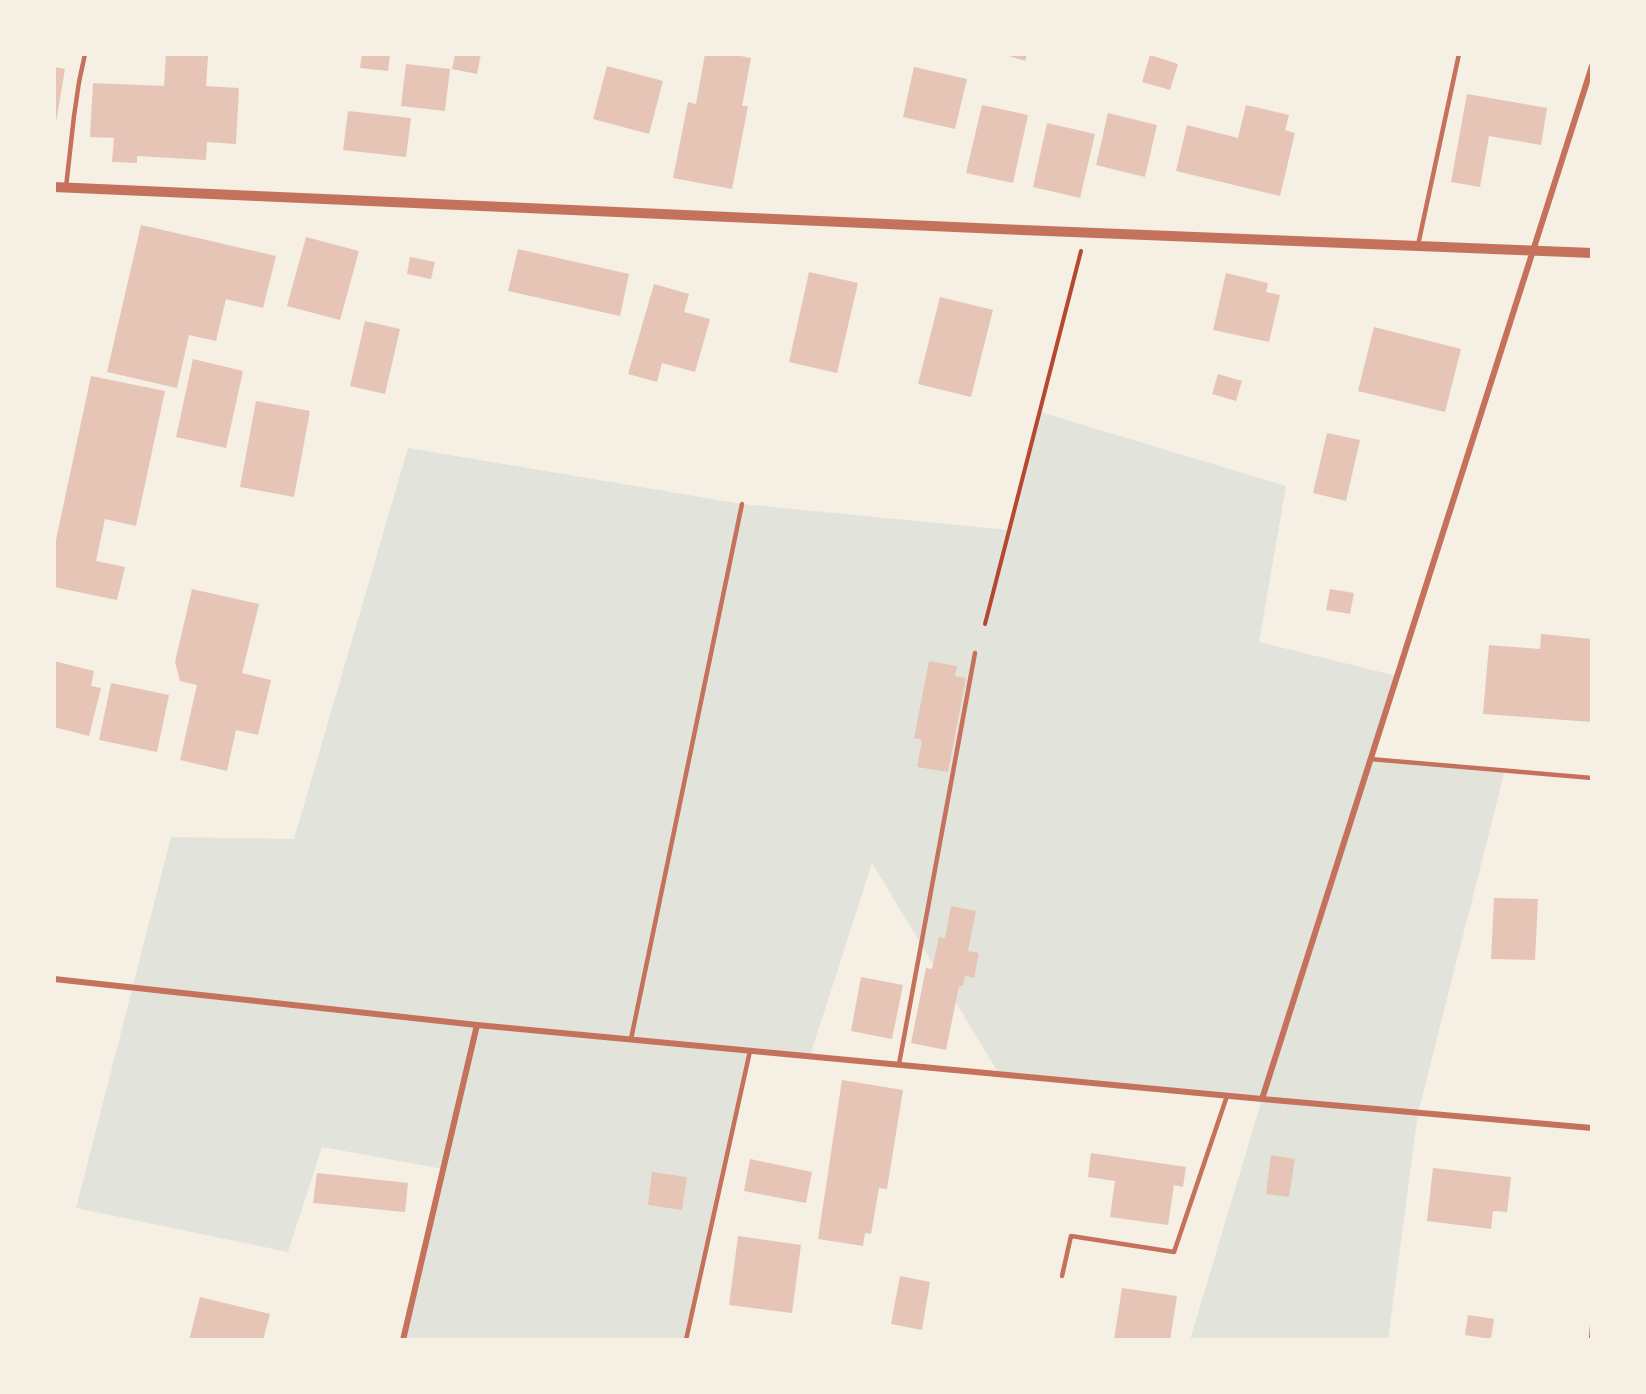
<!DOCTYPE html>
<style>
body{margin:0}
#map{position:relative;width:1646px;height:1394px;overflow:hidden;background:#f6efe4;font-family:"DejaVu Sans",sans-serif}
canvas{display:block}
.frame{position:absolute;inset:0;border:56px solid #f6efe4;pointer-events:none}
</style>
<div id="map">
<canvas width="1646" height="1394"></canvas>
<div class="frame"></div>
</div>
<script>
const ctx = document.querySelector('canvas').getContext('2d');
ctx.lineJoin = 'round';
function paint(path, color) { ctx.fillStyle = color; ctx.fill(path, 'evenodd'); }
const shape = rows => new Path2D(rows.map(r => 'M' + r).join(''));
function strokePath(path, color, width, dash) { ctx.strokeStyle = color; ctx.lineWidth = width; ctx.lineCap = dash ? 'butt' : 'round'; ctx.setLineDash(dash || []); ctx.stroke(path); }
const green = shape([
 [1040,412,1286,486,1259,642,1397,676,1371,759,1505,770,1418,1113,1388,1340,1190,1340,1262,1099,999,1074,872,863,810,1056,750,1051,686,1340,403,1340,443,1169,322,1147,288,1252,76,1208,171,837,294,839,408,448,742,504,1009,530]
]);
const building = shape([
 [166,54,208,56,206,86,239,88,236,144,207,142,206,160,137,156,137,163,112,162,114,138,90,137,93,83,164,86],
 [362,54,390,54,388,71,360,68],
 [455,54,481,54,477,74,452,69],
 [705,54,730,54,751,58,742,106,748,106,732,189,673,178,688,102,696,104],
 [1002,54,1027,54,1025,61],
 [1150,55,1178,64,1170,90,1142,82],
 [406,64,450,69,445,111,401,106],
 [607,66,663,81,649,134,593,119],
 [54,67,65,69,55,128,54,128],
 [914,67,967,79,955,129,903,117],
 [1467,94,1547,108,1541,145,1489,136,1480,187,1451,182],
 [982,105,1028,115,1013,183,966,173],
 [1246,105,1289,115,1285,130,1295,133,1280,196,1176,171,1187,125,1238,138],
 [348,111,411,118,406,157,343,150],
 [1108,113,1157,125,1145,177,1096,165],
 [1047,123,1095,134,1080,198,1033,187],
 [141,225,276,256,263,308,226,299,216,341,189,335,177,388,107,372],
 [306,237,359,251,340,320,287,306],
 [518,249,629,274,620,316,508,291],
 [410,257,435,262,431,279,407,274],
 [809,272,858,283,837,373,789,362],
 [1226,273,1268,283,1266,292,1280,295,1269,342,1213,330],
 [654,284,689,294,684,312,710,319,695,372,662,363,657,382,628,374],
 [940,297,993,310,971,397,918,384],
 [365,321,400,329,385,394,350,386],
 [1374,327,1461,349,1445,412,1358,391],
 [193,359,243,371,226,448,176,437],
 [1218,374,1242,381,1236,401,1212,394],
 [91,376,165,391,136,526,105,519,96,561,125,567,117,600,54,587,54,549],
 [256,401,310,411,294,497,240,487],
 [1327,433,1360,440,1346,501,1313,493],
 [192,589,259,604,242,673,271,680,258,735,236,730,227,771,180,760,197,685,180,681,175,662],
 [1330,589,1354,593,1350,614,1326,610],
 [1541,634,1592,639,1592,722,1483,714,1489,645,1540,649],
 [54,661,94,671,91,686,101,688,89,736,54,727],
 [929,661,957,666,955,676,966,678,948,772,917,767,922,740,914,738],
 [111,683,169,695,157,752,99,740],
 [1494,898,1538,899,1535,960,1491,959],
 [951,906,976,911,968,951,979,953,974,978,965,976,963,986,959,986,946,1050,911,1043,926,968,932,969,939,937,945,938],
 [861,977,903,985,892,1039,851,1031],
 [842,1080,903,1090,887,1189,879,1188,871,1234,865,1233,863,1246,818,1239],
 [1091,1153,1186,1167,1183,1187,1174,1185,1168,1225,1110,1217,1115,1181,1088,1177],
 [1271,1155,1295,1159,1289,1197,1266,1194],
 [750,1159,812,1172,806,1203,744,1191],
 [1433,1168,1511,1177,1507,1212,1493,1211,1491,1229,1427,1221],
 [652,1172,687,1177,682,1210,648,1205],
 [317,1173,408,1183,405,1212,313,1203],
 [738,1236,801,1245,792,1313,729,1305],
 [900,1276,930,1282,922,1330,891,1324],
 [1122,1288,1177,1296,1170,1340,1114,1340],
 [200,1297,270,1314,263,1340,189,1340],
 [1468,1315,1494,1319,1491,1339,1465,1335]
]);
const path = shape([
 [985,624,1081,251]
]);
const service = shape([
 [66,187,74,116,79,82,85,54],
 [1418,245,1459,54],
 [1370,759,1592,778],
 [631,1039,742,504],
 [899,1064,975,653],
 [1062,1276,1071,1236,1174,1252,1227,1096],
 [686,1340,750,1051],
 [1591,1340,1592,1327]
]);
const minor = shape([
 [54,979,477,1025,1262,1099,1592,1128],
 [1262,1099,1592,66],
 [403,1340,477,1025]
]);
const tertiary = shape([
 [54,187,1022,230,1592,253]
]);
paint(green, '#e2e4dc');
paint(building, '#e6c5b7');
strokePath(path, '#b5482f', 4);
strokePath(service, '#c5725c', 4.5);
strokePath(minor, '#c5725c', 6);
strokePath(tertiary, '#c5725c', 10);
</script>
